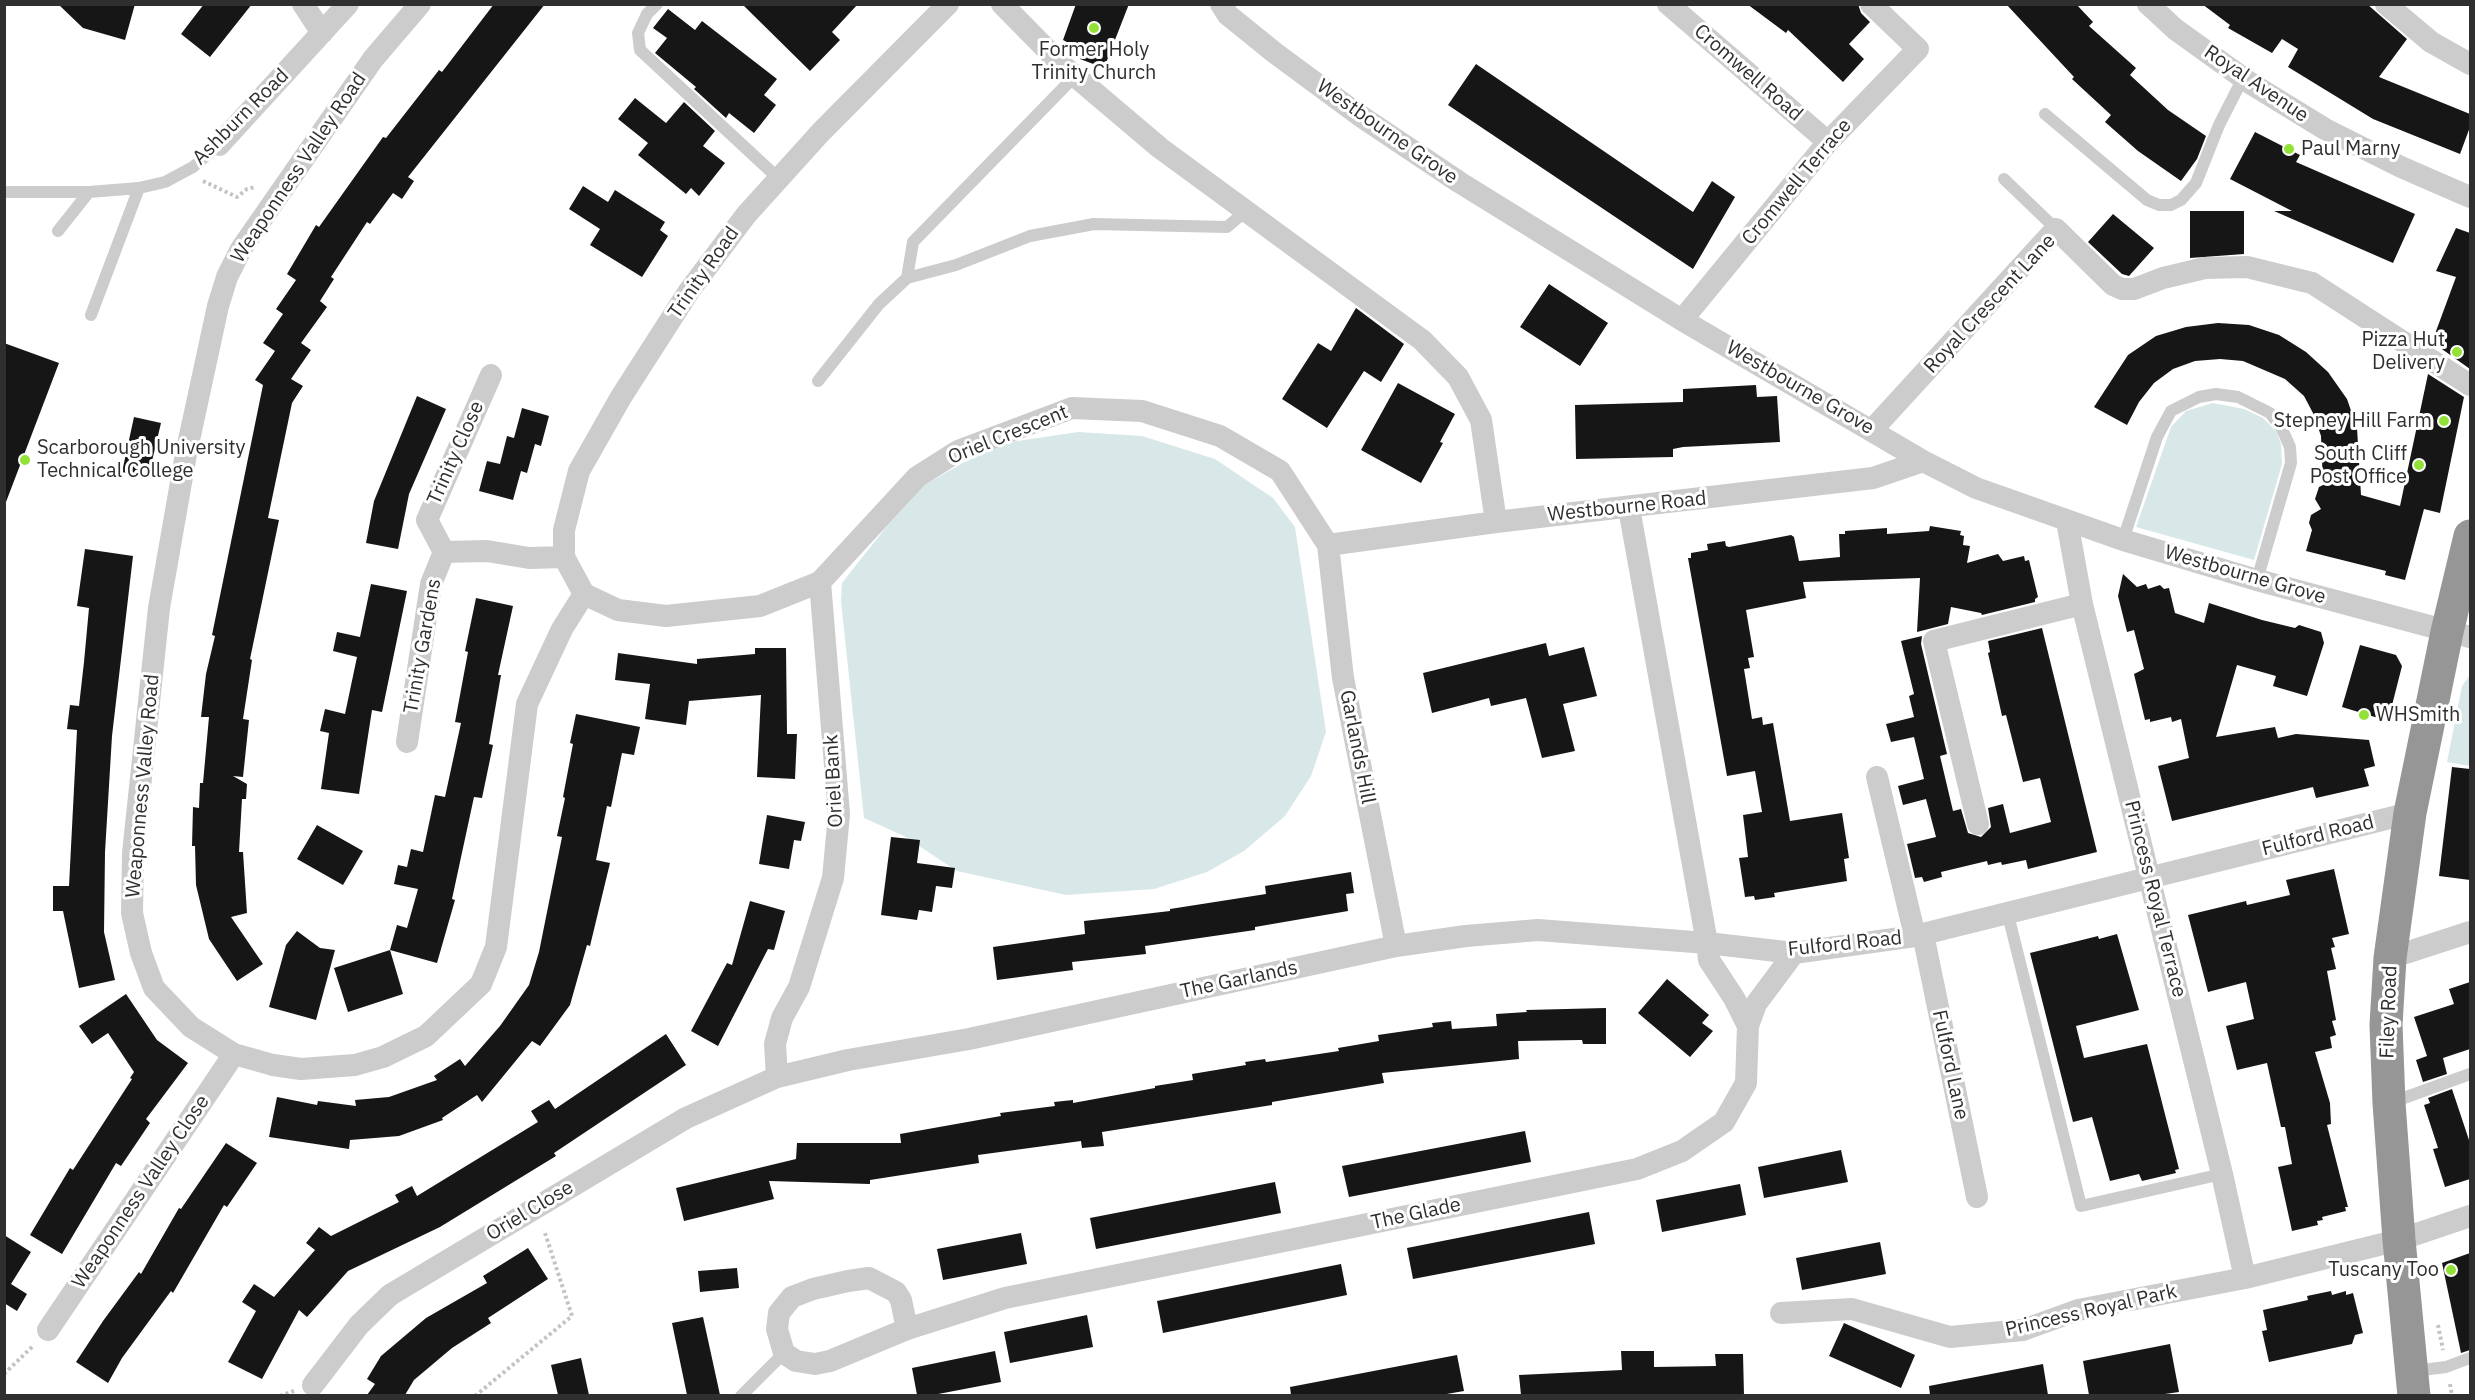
<!DOCTYPE html>
<style>
body{margin:0}
#map{position:relative;width:2475px;height:1400px;overflow:hidden;background:#fff;font-family:"IBM Plex Sans",sans-serif}
canvas{display:block}
.frame{position:absolute;inset:0;border:6px solid #2f2f2f;pointer-events:none}
</style>
<div id="map">
<canvas width="2475" height="1400"></canvas>
<div class="frame"></div>
</div>
<script>
const ctx = document.querySelector('canvas').getContext('2d');
ctx.lineJoin = 'round';
function paint(path, color) { ctx.fillStyle = color; ctx.fill(path, 'evenodd'); }
const shape = rows => new Path2D(rows.map(r => 'M' + r).join(''));
function strokePath(path, color, width, dash) { ctx.strokeStyle = color; ctx.lineWidth = width; ctx.lineCap = dash ? 'butt' : 'round'; ctx.setLineDash(dash || []); ctx.stroke(path); }
function drawText(font, color, halo, rows, align = 'center') {
  ctx.font = font + ' "IBM Plex Sans",sans-serif'; ctx.lineWidth = 6; ctx.setLineDash([]); ctx.textBaseline = 'middle'; ctx.strokeStyle = halo; ctx.fillStyle = color; for (const [text, x, y, turn = 0] of rows) {
    ctx.save(); ctx.translate(x, y); ctx.rotate((+turn || 0) * Math.PI / 180); ctx.textAlign = isNaN(turn) ? turn : align; if (halo) ctx.strokeText(text, 0, 0); ctx.fillText(text, 0, 0); ctx.restore();
  }
}
const green = shape([
 [2213,403,2244,409,2263,418,2276,431,2281,444,2282,464,2254,560,2136,527,2171,427,2186,411],
 [1078,432,1142,436,1215,459,1273,498,1295,527,1326,732,1311,776,1285,816,1244,851,1207,872,1154,889,1066,895,957,871,904,836,864,818,841,601,842,583,887,526,923,486,966,461,1011,442],
 [2470,675,2470,766,2447,762,2462,686]
]);
const building = shape([
 [58,4,135,4,125,40,83,28],
 [204,4,252,4,210,57,181,34],
 [494,4,545,4,408,177,414,181,402,199,393,193,370,224,367,222,331,277,334,279,320,301,327,307,301,343,311,350,291,379,303,386,292,403,268,518,279,520,250,659,252,660,243,719,249,720,243,777,233,776,247,784,246,799,242,799,239,852,243,852,247,913,231,917,263,964,237,981,209,939,196,885,195,846,192,846,193,807,199,808,200,783,203,783,209,717,201,717,206,674,215,636,212,635,263,385,255,380,275,351,263,343,283,314,276,309,296,280,287,274,316,225,319,227,383,137,386,138,439,70,442,72],
 [742,4,858,4,832,32,840,40,810,71],
 [1076,4,1129,4,1104,68,1080,59,1082,50,1063,40],
 [1747,4,1858,4,1861,13,1870,22,1849,44,1864,59,1843,82,1788,30,1786,33],
 [2006,4,2076,4,2093,22,2089,26,2136,68,2130,75,2168,110,2206,136,2197,159,2181,181,2138,151,2105,122,2111,115,2072,79,2074,77],
 [2202,4,2367,4,2407,39,2379,77,2470,114,2470,127,2460,154,2373,119,2288,67,2298,49,2282,39,2272,53,2228,28,2230,25],
 [668,9,695,30,702,21,777,79,764,95,776,105,754,133,729,113,726,118,694,89,696,87,655,53,667,38,653,28],
 [1476,64,1693,212,1712,181,1735,197,1693,269,1448,105],
 [635,98,666,123,684,102,715,131,703,146,725,163,699,196,691,188,686,194,638,155,648,143,618,119],
 [2255,132,2300,155,2296,162,2415,214,2393,263,2274,211,2292,211,2230,179],
 [583,186,608,202,615,190,665,222,660,230,668,236,642,277,590,245,600,229,569,209],
 [2190,211,2244,211,2244,254,2190,258],
 [2113,214,2154,248,2129,276,2122,274,2088,242],
 [2456,228,2470,233,2470,369,2432,342,2456,277,2436,271],
 [1549,284,1608,323,1580,366,1520,327],
 [1356,308,1404,344,1381,382,1364,371,1327,428,1282,399,1318,343,1331,351],
 [2218,323,2249,325,2279,335,2306,352,2328,372,2347,399,2357,428,2361,495,2400,506,2428,374,2464,397,2440,513,2424,509,2405,580,2385,575,2386,571,2306,551,2312,530,2309,523,2311,515,2321,509,2315,499,2319,487,2323,485,2321,436,2314,415,2304,396,2285,379,2243,361,2220,359,2195,361,2173,369,2154,383,2139,402,2127,425,2094,407,2128,355,2156,336,2186,327],
 [4,343,59,363,6,502,4,501],
 [1398,383,1455,414,1440,442,1443,443,1421,483,1361,450],
 [1756,385,1757,397,1777,396,1780,442,1683,447,1673,449,1673,457,1576,459,1575,405,1683,402,1683,389],
 [417,396,446,409,409,494,398,549,366,543,374,501],
 [522,408,549,416,541,446,535,444,527,473,521,471,513,500,479,491,487,461,500,464,507,436,514,438],
 [134,417,161,423,148,478,122,472],
 [1930,526,1961,531,1960,535,1964,536,1963,545,1970,546,1967,563,1998,554,2003,561,2024,556,2025,561,2029,560,2038,597,2035,599,2035,602,1982,615,1981,613,1951,607,1948,624,1917,632,1920,578,1803,582,1806,598,1746,610,1754,657,1748,658,1750,668,1744,669,1752,719,1762,717,1763,725,1773,723,1790,821,1842,813,1849,858,1844,859,1847,881,1774,893,1775,897,1755,900,1754,896,1745,897,1739,858,1748,857,1743,815,1762,812,1755,771,1727,776,1688,558,1691,558,1691,553,1708,550,1707,544,1725,541,1726,546,1729,547,1791,535,1794,537,1799,561,1840,557,1839,534,1845,534,1845,531,1887,528,1887,534,1929,531],
 [85,549,133,556,112,736,105,852,104,932,115,980,79,988,63,911,53,911,53,886,69,886,77,730,67,729,70,705,79,706,84,662,89,608,77,606],
 [2123,574,2137,587,2146,584,2148,589,2160,585,2164,589,2169,588,2175,613,2204,623,2209,603,2262,620,2295,628,2299,625,2321,632,2324,643,2307,696,2273,686,2276,676,2237,665,2216,737,2275,727,2278,738,2296,734,2369,740,2375,766,2364,769,2369,786,2316,798,2313,787,2172,821,2158,766,2189,758,2181,719,2172,722,2171,717,2150,722,2150,719,2145,720,2134,674,2144,669,2134,630,2127,632,2118,596],
 [371,584,407,591,382,712,372,710,359,794,321,789,329,733,320,731,325,709,345,714,357,657,333,651,337,632,360,637],
 [476,598,513,606,498,675,501,675,489,744,493,745,482,798,474,797,452,899,455,900,437,963,390,950,397,925,407,928,418,889,394,884,398,865,407,867,411,849,423,852,435,795,445,797,461,723,455,722,468,652,465,651],
 [2042,628,2097,852,2028,869,2026,860,2002,865,2001,862,1988,865,1987,861,1941,872,1942,877,1924,882,1922,877,1915,878,1907,844,1936,837,1926,799,1903,805,1898,786,1924,779,1914,737,1891,742,1886,724,1914,717,1909,696,1914,694,1901,641,1922,636,1921,644,1947,754,1940,756,1953,811,1961,809,1968,833,1981,837,1991,827,1988,808,2003,804,2010,833,2051,822,2040,778,2023,782,2006,715,2002,716,1988,653,1990,652,1988,641],
 [1546,643,1549,656,1584,647,1597,696,1563,704,1575,751,1542,758,1526,698,1491,706,1489,698,1432,713,1423,673],
 [2360,645,2396,655,2402,666,2388,721,2342,707],
 [755,648,786,648,787,734,797,734,795,779,757,777,761,695,689,701,686,725,645,719,650,684,615,680,618,653,697,664,697,659,755,654],
 [576,714,640,727,634,755,622,753,611,807,607,806,596,860,610,863,590,946,587,945,570,1005,540,1046,532,1041,482,1102,477,1095,442,1118,443,1120,399,1136,350,1140,349,1149,269,1137,277,1097,317,1105,318,1101,356,1106,355,1100,389,1097,437,1080,434,1076,460,1059,465,1066,500,1026,529,985,539,952,562,837,557,836,565,798,563,797,573,744,570,743],
 [2452,767,2470,769,2470,880,2439,876],
 [767,815,805,822,801,841,794,840,789,869,759,864],
 [317,825,363,851,343,885,297,859],
 [891,837,920,840,917,863,955,868,952,888,936,886,932,912,919,910,917,920,881,915],
 [2334,869,2349,934,2332,938,2335,947,2331,948,2336,969,2327,971,2336,1020,2332,1021,2336,1035,2330,1037,2332,1048,2315,1052,2330,1103,2331,1124,2327,1125,2348,1207,2345,1207,2346,1211,2322,1217,2323,1220,2317,1221,2318,1225,2292,1231,2278,1167,2292,1164,2285,1127,2281,1127,2267,1063,2237,1070,2226,1026,2254,1019,2246,982,2208,992,2188,915,2246,901,2247,905,2290,895,2286,880],
 [1351,872,1354,893,1346,894,1348,911,1255,927,1255,930,1145,946,1146,954,1072,962,1073,970,997,980,993,947,1085,934,1084,921,1170,911,1170,909,1266,894,1265,886],
 [750,901,785,911,774,950,768,949,718,1046,691,1031,727,963,732,965],
 [297,931,320,948,335,950,316,1020,269,1007,286,945],
 [2117,934,2139,1010,2076,1026,2084,1058,2147,1044,2179,1169,2175,1170,2176,1173,2142,1181,2139,1174,2110,1181,2092,1117,2073,1122,2030,953,2098,936,2099,939],
 [390,950,403,994,348,1012,334,968],
 [1667,979,1709,1015,1702,1023,1713,1031,1690,1057,1638,1013],
 [2470,982,2470,1049,2443,1058,2447,1074,2423,1082,2416,1060,2427,1056,2414,1017,2454,1004,2449,989],
 [126,994,157,1040,188,1063,146,1119,150,1123,121,1166,116,1163,62,1254,30,1235,70,1168,73,1170,132,1079,130,1078,134,1072,108,1033,92,1044,79,1026],
 [1606,1008,1606,1044,1583,1044,1582,1040,1518,1041,1519,1059,1382,1073,1384,1083,1272,1102,1272,1105,1102,1132,1104,1146,1082,1148,1081,1141,978,1155,979,1163,870,1180,870,1184,769,1181,774,1199,684,1221,676,1188,796,1159,797,1143,901,1143,900,1134,1001,1116,1000,1113,1055,1106,1054,1102,1073,1100,1073,1103,1155,1088,1155,1086,1193,1080,1192,1074,1246,1065,1245,1062,1265,1059,1266,1062,1339,1051,1338,1048,1379,1041,1378,1035,1433,1027,1432,1023,1451,1021,1452,1029,1497,1026,1496,1014,1527,1012,1526,1010],
 [666,1034,686,1065,554,1153,556,1156,440,1227,348,1271,307,1317,299,1310,262,1379,228,1362,256,1311,242,1302,254,1284,274,1297,315,1250,306,1243,319,1227,331,1236,399,1202,395,1195,412,1186,417,1196,538,1122,531,1111,549,1100,555,1109],
 [2452,1089,2470,1143,2470,1179,2445,1187,2433,1149,2438,1148,2424,1105,2430,1103,2428,1098],
 [1525,1131,1531,1162,1349,1197,1342,1166],
 [226,1143,257,1163,227,1207,224,1205,173,1293,171,1291,122,1358,108,1383,76,1362,103,1321,139,1272,141,1274,179,1208,181,1209],
 [1841,1150,1848,1182,1764,1198,1758,1167],
 [1275,1182,1281,1213,1096,1249,1090,1218],
 [1740,1184,1746,1215,1662,1232,1656,1200],
 [1589,1212,1595,1244,1413,1279,1407,1248],
 [1021,1233,1027,1264,943,1280,937,1249],
 [4,1235,31,1252,11,1284,27,1294,17,1311,4,1303],
 [1880,1242,1886,1274,1802,1290,1796,1258],
 [528,1248,548,1279,488,1318,491,1323,452,1348,414,1380,405,1395,367,1395,375,1384,367,1379,381,1356,426,1318,487,1283,483,1276],
 [2470,1253,2470,1350,2461,1353,2442,1263],
 [1341,1264,1347,1295,1163,1333,1157,1301],
 [737,1268,739,1288,700,1292,698,1271],
 [2331,1291,2332,1295,2346,1291,2346,1295,2353,1293,2363,1333,2355,1335,2352,1344,2269,1362,2262,1331,2267,1330,2263,1310,2308,1300,2307,1296],
 [1087,1315,1093,1347,1010,1363,1004,1332],
 [703,1317,720,1395,687,1395,672,1323],
 [1844,1323,1915,1355,1901,1388,1829,1356],
 [2170,1344,2179,1392,2158,1395,2089,1395,2083,1361],
 [995,1351,1001,1382,933,1395,917,1395,912,1368],
 [1621,1351,1654,1351,1654,1367,1716,1366,1715,1354,1743,1354,1744,1395,1521,1395,1519,1375,1622,1370],
 [1457,1355,1464,1391,1441,1395,1291,1395,1290,1387],
 [581,1358,589,1395,558,1395,551,1365],
 [2043,1364,2048,1395,1930,1395,1929,1386]
]);
const path = shape([
 [203,181,237,197,247,189,255,187],
 [2438,1325,2443,1350],
 [4,1374,33,1346],
 [2450,1384,2452,1396],
 [280,1396,294,1391],
 [475,1396,572,1316,544,1230]
]);
const lane = shape([
 [657,4,647,14,638,33,640,50,778,178],
 [2045,114,2147,200,2159,205,2171,205,2181,200,2196,183,2219,125,2243,78],
 [2004,179,2056,229],
 [4,192,89,192,139,188,165,182,193,167,219,145],
 [58,231,89,192],
 [907,278,913,242,1075,76],
 [91,315,139,188],
 [818,381,879,304,907,278,956,265,1030,236,1094,224,1227,227,1247,210],
 [2123,540,2157,437,2171,411,2199,397,2216,394,2238,397,2270,413,2282,429,2290,447,2291,463,2257,580],
 [2008,915,2081,1206,2222,1174],
 [2390,1103,2470,1074],
 [2414,1371,2446,1367,2470,1358],
 [741,1396,784,1353]
]);
const street = shape([
 [303,4,322,33],
 [420,4,373,59,241,249,227,277,218,306,186,454,159,608,133,853,132,913,141,953,154,988,191,1027,234,1054,273,1065,301,1069,355,1065,383,1057,426,1036,481,984,496,947,527,704,562,629,584,594],
 [1002,4,1062,65,1160,148,1422,340,1458,377,1481,420,1496,522],
 [1221,4,1228,15,1275,53,1359,115,1459,182,1682,320,1923,461,1976,488,2123,540,2257,580,2470,637],
 [1668,4,1828,142],
 [2148,4,2175,29,2250,83,2325,129,2401,167,2470,197],
 [2386,4,2431,42,2470,64],
 [219,145,348,4],
 [1682,320,1828,142,1918,49,1871,4],
 [491,375,427,520,444,552,487,551,529,558,564,557],
 [1872,430,2056,229,2113,285,2122,289,2134,289,2163,278,2205,268,2247,267,2312,283,2470,385],
 [1629,508,1707,943,1794,953,1915,936,2410,813],
 [2067,521,2082,604,2222,1174,2245,1278],
 [1328,545,1496,522,1873,478,1923,461],
 [584,594,618,610,666,616,760,606,820,582,917,477,958,451,1072,408,1142,411,1220,436,1280,471,1328,545,1343,678,1396,946],
 [584,594,564,557,564,530,579,471,621,397,689,291,746,215,821,132,948,4],
 [407,742,431,584,444,552],
 [1877,777,1915,936],
 [1978,824,1934,641,2082,604],
 [1923,934,1977,1197],
 [2390,958,2470,932],
 [1748,1026,1756,1004,1794,953],
 [777,1077,775,1044,782,1018,799,987,833,878,839,814,820,582],
 [1781,1313,1852,1309,1950,1337,2023,1330,2078,1310,2245,1278,2399,1240,2470,1216],
 [48,1330,234,1054],
 [313,1385,359,1325,390,1295,686,1118,777,1077,848,1060,969,1039,1396,946,1466,936,1538,930,1707,943,1709,960,1734,998,1748,1026,1746,1083,1724,1122,1682,1151,1637,1169,1005,1298,907,1329,901,1300,896,1292,869,1278,848,1281,813,1289,792,1297,779,1313,777,1329,784,1353,796,1361,815,1364,830,1361,907,1329]
]);
const highway = shape([
 [2414,1396,2399,1240,2389,1103,2386,1025,2390,958,2410,813,2447,632,2470,536]
]);
const markers = [
 [1094,28,6,"#91e136"],
 [2289,149,6,"#91e136"],
 [2457,352,6,"#91e136"],
 [2444,421,6,"#91e136"],
 [25,460,6,"#91e136"],
 [2419,465,6,"#91e136"],
 [2364,715,6,"#91e136"],
 [2451,1270,6,"#91e136"]
];
const poiNames = [
 ["Former Holy",1094,50,"center"],
 ["Trinity Church",1094,73,"center"],
 ["Paul Marny",2301,149,"left"],
 ["Pizza Hut",2445,340],
 ["Delivery",2445,363],
 ["Stepney Hill Farm",2432,421],
 ["Scarborough University",37,448,"left"],
 ["Technical College",37,471,"left"],
 ["South Cliff",2407,454],
 ["Post Office",2407,477],
 ["WHSmith",2376,715,"left"],
 ["Tuscany Too",2439,1270]
];
const streetNames = [
 ["Cromwell Road",1748,73,41],
 ["Royal Avenue",2256,84,34],
 ["Ashburn Road",241,117,-45],
 ["Westbourne Grove",1387,132,35],
 ["Weaponness Valley Road",299,168,-56],
 ["Cromwell Terrace",1797,182,-50],
 ["Trinity Road",704,273,-55],
 ["Royal Crescent Lane",1990,304,-47],
 ["Westbourne Grove",1800,388,30],
 ["Oriel Crescent",1008,435,-22],
 ["Trinity Close",456,453,-66],
 ["Westbourne Road",1627,507,-6],
 ["Westbourne Grove",2245,575,16],
 ["Trinity Gardens",423,646,-80],
 ["Garlands Hill",1357,747,79],
 ["Oriel Bank",834,781,-93],
 ["Weaponness Valley Road",143,786,-85],
 ["Fulford Road",2318,836,-14],
 ["Princess Royal Terrace",2155,899,76],
 ["Fulford Road",1845,944,-6],
 ["The Garlands",1239,980,-12],
 ["Filey Road",2389,1012,-88],
 ["Fulford Lane",1950,1065,78],
 ["Weaponness Valley Close",141,1192,-56],
 ["Oriel Close",530,1211,-31],
 ["The Glade",1416,1214,-12],
 ["Princess Royal Park",2091,1311,-13]
];
paint(green, '#d8e7e7');
paint(building, '#161616');
strokePath(path, '#c3c3c3', 4, [3, 3]);
strokePath(lane, '#ccc', 12);
strokePath(street, '#ccc', 22);
strokePath(highway, '#969696', 33);
for (const [x, y, r, color] of markers) { const dot = new Path2D(); dot.arc(x, y, r, 0, 2 * Math.PI); ctx.fillStyle = color; ctx.fill(dot); strokePath(dot, '#fff', 2); }
drawText('20px', '#2f2f2f', '#fff', poiNames, 'right');
drawText('20px', '#2f2f2f', '#fff', streetNames);
</script>
